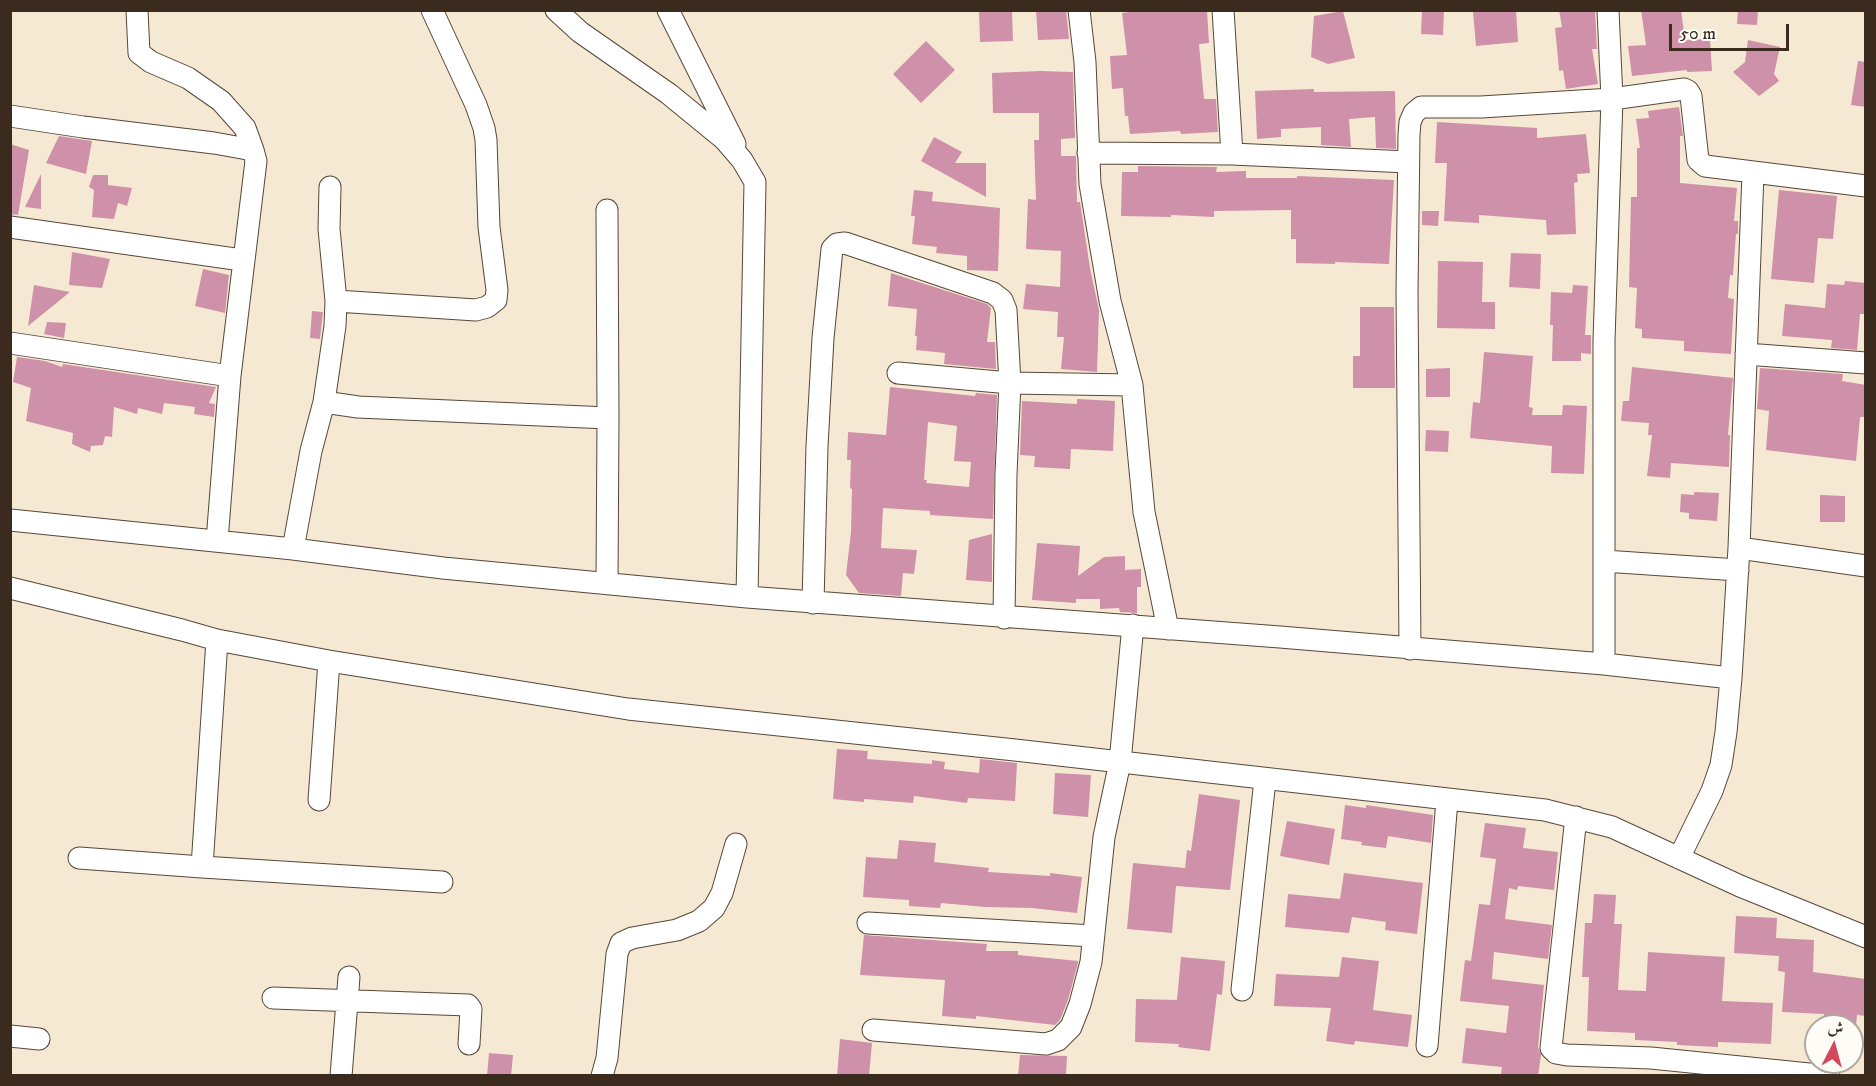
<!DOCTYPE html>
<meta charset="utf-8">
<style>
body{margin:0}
#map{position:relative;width:1876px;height:1086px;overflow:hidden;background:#f6e9d3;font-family:"IM FELL DW Pica",Amiri,serif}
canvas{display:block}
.frame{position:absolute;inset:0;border:12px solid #3b2a1e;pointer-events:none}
.north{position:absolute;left:1804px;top:1014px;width:60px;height:60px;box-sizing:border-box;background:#fdfcf7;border:2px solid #afa8a0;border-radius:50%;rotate:6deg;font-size:16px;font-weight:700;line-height:24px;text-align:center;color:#3b2a1e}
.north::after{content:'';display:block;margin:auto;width:21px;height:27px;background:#d1495b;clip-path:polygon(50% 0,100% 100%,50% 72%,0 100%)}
.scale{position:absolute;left:1669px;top:24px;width:120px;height:27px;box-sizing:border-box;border:3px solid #3b2a1e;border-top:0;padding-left:8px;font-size:18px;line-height:21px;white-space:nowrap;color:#3b2a1e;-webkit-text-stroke:4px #fdfcf7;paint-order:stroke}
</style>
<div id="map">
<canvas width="1876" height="1086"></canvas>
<div class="frame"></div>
<div class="north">ش</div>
<div class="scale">50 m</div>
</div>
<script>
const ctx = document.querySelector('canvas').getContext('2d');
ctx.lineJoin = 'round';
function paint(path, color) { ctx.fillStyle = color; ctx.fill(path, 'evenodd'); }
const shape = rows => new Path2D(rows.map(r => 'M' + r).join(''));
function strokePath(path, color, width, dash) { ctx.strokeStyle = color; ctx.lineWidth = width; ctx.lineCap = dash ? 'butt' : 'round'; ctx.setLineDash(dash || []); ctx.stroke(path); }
const building = shape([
 [979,10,1012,10,1013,41,980,42],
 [1036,10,1066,10,1069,39,1038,40],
 [1145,10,1207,10,1209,43,1199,44,1204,99,1216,99,1218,132,1181,134,1180,131,1130,134,1128,116,1125,116,1123,88,1112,89,1110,56,1127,55,1122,13],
 [1422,10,1444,10,1443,35,1421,34],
 [1497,10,1516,10,1518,42,1476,46,1473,12],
 [1559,10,1595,10,1597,49,1592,49,1598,84,1566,89,1563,70,1559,71,1558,58,1555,28,1562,27],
 [1641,10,1681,10,1685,40,1710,39,1712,71,1687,72,1687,70,1632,76,1628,46,1646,45],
 [1738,10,1758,10,1757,25,1737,24],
 [1343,11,1355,58,1328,64,1311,57,1314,16],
 [1748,40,1780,47,1774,74,1779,81,1759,96,1733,72,1745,62],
 [926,41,955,70,921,103,893,74],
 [1858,61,1866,62,1866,107,1851,105],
 [1040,71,1073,72,1075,138,1061,139,1061,156,1076,156,1077,202,1080,202,1090,268,1099,310,1097,372,1061,369,1064,337,1057,337,1058,312,1023,309,1026,284,1060,287,1061,251,1026,249,1028,199,1036,200,1034,140,1039,140,1039,113,993,113,992,73],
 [1314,89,1314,92,1395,91,1396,149,1376,148,1375,117,1349,119,1351,147,1321,145,1321,127,1281,129,1281,137,1257,139,1255,91],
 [1679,107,1683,136,1680,136,1680,183,1737,188,1734,221,1738,221,1738,234,1736,234,1733,275,1730,275,1728,298,1734,299,1731,354,1684,351,1684,341,1642,338,1642,329,1635,328,1637,288,1629,287,1631,197,1637,197,1637,148,1640,148,1636,119,1649,118,1648,111],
 [1437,122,1537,128,1537,138,1586,134,1590,173,1577,174,1578,182,1574,183,1576,234,1547,235,1546,220,1479,215,1479,223,1444,221,1447,163,1435,163],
 [59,136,92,141,86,174,46,163],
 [934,137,962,152,955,163,986,163,986,197,921,161],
 [10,144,29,150,18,215,10,214],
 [1138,166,1217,167,1216,172,1246,171,1246,178,1297,178,1297,176,1394,180,1389,264,1335,262,1335,264,1296,263,1296,239,1291,239,1291,210,1214,211,1214,217,1171,215,1171,217,1121,216,1122,172,1138,172],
 [41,174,41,209,25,207],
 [93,175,108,175,108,185,132,188,127,206,118,203,114,219,92,217,94,190,89,187],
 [914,190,933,192,932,201,1000,208,998,271,967,270,967,256,936,253,937,247,912,244,915,216,911,216],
 [1779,190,1837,196,1833,239,1818,238,1814,283,1771,279],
 [1422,211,1439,211,1438,226,1422,225],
 [72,252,110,259,102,288,69,285],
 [1511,253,1541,254,1540,289,1509,287],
 [1438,261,1483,262,1482,302,1495,302,1495,329,1437,328],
 [203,269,229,275,225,313,195,306],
 [891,273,987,304,991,308,987,342,995,342,996,369,944,364,945,353,916,350,917,336,915,336,917,309,888,306],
 [1845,281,1866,283,1866,314,1860,314,1857,350,1831,348,1832,340,1782,336,1785,304,1825,308,1827,284,1844,285],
 [34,285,70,292,28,326],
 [1573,285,1588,286,1585,335,1591,335,1591,354,1581,353,1581,361,1552,361,1553,325,1550,325,1551,292,1572,293],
 [1360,307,1394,307,1395,388,1353,388,1353,356,1360,356],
 [312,311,323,312,320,339,310,338],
 [47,322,66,323,64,338,44,334],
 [1484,352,1533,356,1529,407,1533,408,1532,415,1562,415,1563,405,1587,406,1584,474,1551,473,1552,446,1470,438,1473,402,1480,403],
 [17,357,45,361,62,367,63,364,216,387,209,403,215,404,214,417,194,414,195,407,164,403,162,414,138,408,137,414,114,407,112,437,105,436,103,445,91,446,90,452,72,444,73,433,26,421,31,388,13,382],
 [1632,367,1733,378,1728,435,1730,435,1729,467,1671,463,1670,478,1647,476,1652,435,1648,435,1649,423,1621,421,1623,401,1629,401],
 [1450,368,1450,397,1426,397,1426,369],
 [1760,368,1843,374,1842,381,1866,385,1866,417,1860,417,1856,461,1766,450,1769,411,1757,409],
 [890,387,975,396,976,393,997,395,993,519,930,515,930,511,883,508,881,548,917,550,914,574,903,573,901,596,859,593,846,575,851,532,852,489,850,488,851,460,847,460,848,432,886,435],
 [928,422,957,426,954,461,971,462,969,487,926,483,927,480,924,480],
 [1077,399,1115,401,1113,451,1071,449,1070,469,1034,467,1035,456,1020,455,1022,401,1077,404],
 [1426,430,1449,431,1448,452,1425,451],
 [1694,492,1719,493,1717,521,1689,519,1689,513,1680,512,1681,494,1694,495],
 [1820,495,1845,496,1845,522,1820,522],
 [992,534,992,582,966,580,969,540],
 [1037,543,1080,546,1078,576,1104,557,1125,556,1125,570,1141,569,1141,587,1137,587,1137,613,1120,612,1119,608,1100,609,1100,599,1076,599,1076,603,1032,600],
 [837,749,868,751,867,759,932,764,932,760,945,762,944,769,979,773,980,759,1017,763,1015,801,968,798,967,803,914,796,913,803,864,799,864,802,833,799],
 [1055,773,1091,775,1088,817,1053,814],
 [1199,794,1240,800,1230,890,1176,886,1172,933,1127,929,1133,863,1185,868,1187,850,1191,851],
 [1345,805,1366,808,1366,805,1433,815,1431,843,1388,836,1386,848,1361,845,1362,842,1341,839],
 [1287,821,1335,829,1329,865,1280,856],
 [1485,823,1526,828,1523,848,1558,852,1554,890,1518,886,1517,890,1509,888,1505,919,1552,925,1548,959,1494,952,1492,979,1544,985,1538,1047,1541,1055,1538,1076,1501,1074,1502,1067,1462,1063,1466,1028,1506,1033,1509,1006,1460,1001,1465,960,1471,961,1479,904,1490,905,1496,859,1480,857],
 [899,840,936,843,934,862,989,868,988,872,1050,876,1050,873,1082,877,1077,913,1032,908,985,907,941,903,940,908,909,906,909,900,863,897,866,857,897,859],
 [1344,873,1423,883,1417,934,1385,930,1386,922,1352,917,1349,933,1285,927,1288,894,1340,899],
 [1594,894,1616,895,1614,924,1622,924,1618,990,1646,991,1648,952,1725,957,1722,1001,1773,1003,1771,1044,1718,1042,1718,1047,1677,1045,1677,1042,1635,1040,1635,1033,1587,1031,1589,977,1582,977,1585,923,1592,923],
 [1736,916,1777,918,1776,938,1814,940,1813,972,1866,979,1866,1016,1857,1015,1856,1026,1823,1026,1824,1014,1782,1012,1785,972,1778,971,1779,956,1734,953],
 [864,935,987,944,986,951,1018,951,1018,955,1078,961,1078,963,1068,1000,1060,1020,1055,1025,976,1016,976,1019,942,1016,945,980,860,975],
 [1181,957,1225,961,1222,995,1217,994,1210,1051,1178,1047,1179,1044,1135,1042,1136,999,1177,1000],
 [1342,957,1379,961,1373,1010,1412,1015,1408,1047,1355,1041,1354,1045,1326,1041,1331,1008,1274,1006,1276,974,1339,977],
 [840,1039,872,1043,869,1076,837,1076],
 [489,1053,513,1055,511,1076,487,1076],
 [1020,1055,1067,1056,1066,1076,1018,1076]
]);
const minor = shape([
 [137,10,139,53,151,62,188,78,221,101,245,128,253,150],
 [556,10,580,32,669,94,724,139,742,160,755,182,747,597],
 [668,10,735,144],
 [1079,10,1085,62,1090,184,1110,301,1132,385,1144,512,1168,629],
 [1223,10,1232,154],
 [10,116,83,127,214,143,253,150,256,161,230,376],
 [1088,153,1232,154,1408,162],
 [330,187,329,229,336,301],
 [607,210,608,418],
 [10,227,242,260],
 [10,343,230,376,217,541],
 [1746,354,1866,363],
 [898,373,1010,383,1132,385],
 [324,402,335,326,336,301,476,310,487,307,496,300,497,290,489,227,486,140,484,128,476,105,432,10],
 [10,520,293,549,443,568,747,597,1280,637,1604,664,1731,678,1739,548,1753,173],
 [1739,548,1866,566],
 [293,549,311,451,324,402,358,407,608,418,607,583],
 [1604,561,1738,570],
 [10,588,182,630,217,640,329,661,628,709,1015,750,1545,810,1612,827,1740,886,1866,937],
 [813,603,817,446,823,338,832,249,837,244,845,243,993,293,1002,300,1006,310,1010,383,1006,474,1004,618],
 [217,640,202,867,442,882],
 [1410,649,1407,293,1409,135,1410,122,1414,113,1421,107,1481,107,1612,99,1684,89,1688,91,1691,96,1698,160,1705,166,1866,186],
 [1604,664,1604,340,1612,99,1608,10],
 [319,800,329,661],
 [1576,817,1551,1048,1556,1053,1567,1055,1651,1058,1829,1076],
 [79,858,202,867],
 [1679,858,1712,791,1721,765,1726,732,1731,678],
 [868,923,1093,936],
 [1242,990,1265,780],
 [273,998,468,1005,471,1009,469,1044],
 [873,1030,1046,1044,1058,1040,1071,1027,1080,1004,1091,962,1104,837,1120,762,1133,625],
 [10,1036,39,1039],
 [1427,1046,1447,800],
 [341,1076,349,977],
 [602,1076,607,1058,617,954,621,943,632,938,677,930,699,921,714,908,722,893,736,844]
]);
paint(building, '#ce91a9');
strokePath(minor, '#574739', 23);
strokePath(minor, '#fff', 21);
</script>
